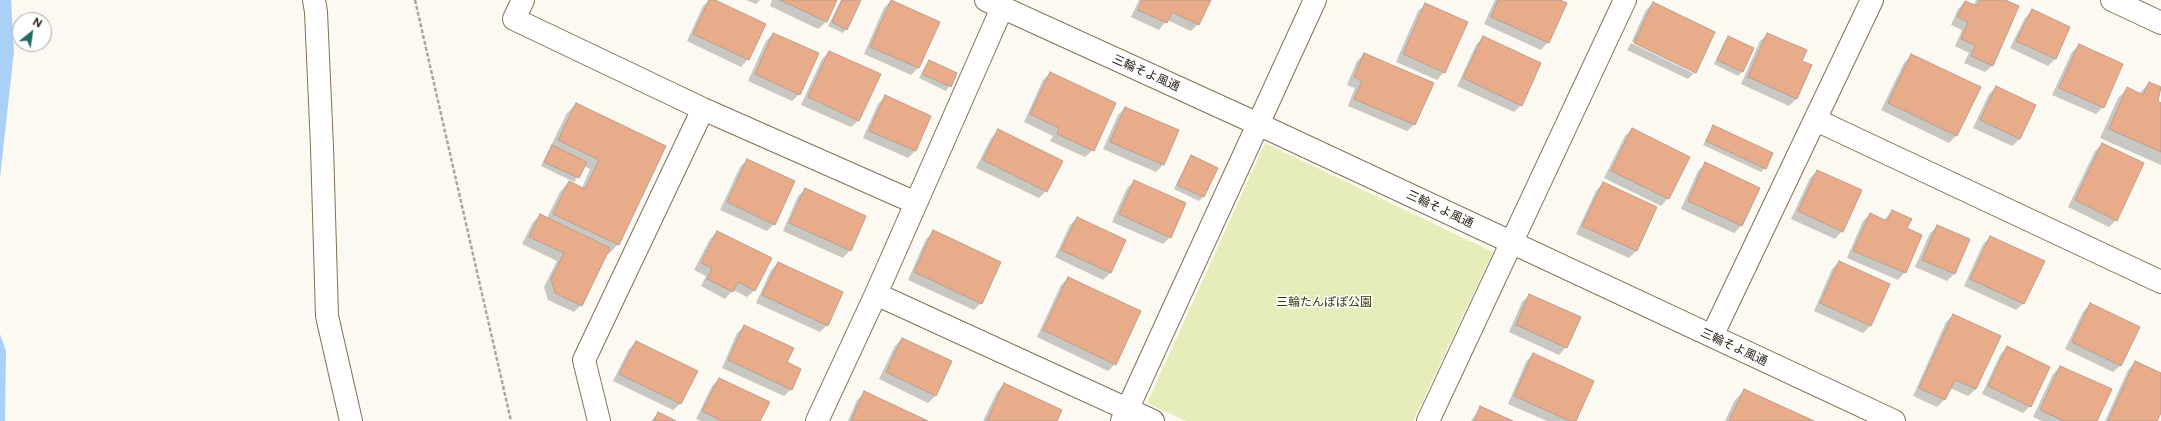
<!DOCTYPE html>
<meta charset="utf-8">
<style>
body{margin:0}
#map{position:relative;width:2161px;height:421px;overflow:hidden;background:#fcf9f3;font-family:"Public Sans",sans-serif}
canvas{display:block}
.north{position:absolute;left:12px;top:12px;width:40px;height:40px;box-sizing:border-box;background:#fff;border:1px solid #a9a6a2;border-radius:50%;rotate:30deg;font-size:11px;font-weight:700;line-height:16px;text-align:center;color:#282116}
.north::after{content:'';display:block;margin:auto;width:14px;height:18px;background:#216b64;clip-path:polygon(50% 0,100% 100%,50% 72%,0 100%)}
</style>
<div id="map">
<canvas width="2161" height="421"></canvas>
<div class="north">N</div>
</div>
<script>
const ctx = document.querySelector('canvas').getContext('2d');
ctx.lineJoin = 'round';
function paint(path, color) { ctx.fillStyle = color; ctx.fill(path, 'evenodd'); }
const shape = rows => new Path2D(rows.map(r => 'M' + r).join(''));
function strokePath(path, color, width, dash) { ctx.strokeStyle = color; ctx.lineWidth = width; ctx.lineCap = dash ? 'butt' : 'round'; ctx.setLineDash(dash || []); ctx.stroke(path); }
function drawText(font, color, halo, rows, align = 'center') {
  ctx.font = font + ' "Public Sans","Noto Sans JP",sans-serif'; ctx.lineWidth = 3; ctx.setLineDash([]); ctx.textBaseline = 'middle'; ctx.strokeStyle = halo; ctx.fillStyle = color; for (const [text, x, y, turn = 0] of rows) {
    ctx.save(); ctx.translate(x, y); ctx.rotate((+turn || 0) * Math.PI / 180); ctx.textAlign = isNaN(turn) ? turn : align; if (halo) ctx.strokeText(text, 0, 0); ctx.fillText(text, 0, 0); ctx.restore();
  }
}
const green = shape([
 [1265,143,1493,252,1413,421,1186,421,1147,403]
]);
const water = shape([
 [0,0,11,0,14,51,0,178],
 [0,334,6,351,5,421,0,421]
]);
const shadow = shape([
 [710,0,712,0,748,59,741,67,687,41,703,6],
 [746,0,760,0,756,4],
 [772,0,836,0,826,22,818,29,770,6],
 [841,0,860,0,846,29,843,33,828,26],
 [1139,0,1210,0,1198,24,1191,31,1167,20,1159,30,1131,17],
 [1495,0,1558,0,1548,42,1541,50,1484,24],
 [1976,0,2003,0,1993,65,1985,72,1964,63,1969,53,1955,46,1962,30,1951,25,1958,9,1965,2,1974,6],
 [891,1,938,23,918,68,911,75,864,54,884,8],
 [1653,3,1695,72,1688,79,1627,50,1631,43,1693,73,1693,71,1632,41,1646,10],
 [1426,4,1444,72,1437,80,1396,62,1418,11],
 [2032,11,2069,28,2055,59,2048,66,2010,48,2025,18],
 [773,34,799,94,792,101,748,81,766,41],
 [1768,34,1801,61,1811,66,1796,99,1789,106,1741,84,1760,41],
 [1483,37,1521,105,1514,112,1457,86,1476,45],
 [1729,37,1753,49,1742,72,1738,76,1714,64,1725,41],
 [2079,45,2103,107,2096,114,2052,95,2072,52],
 [829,52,859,120,851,127,801,105,822,59],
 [1365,54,1415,124,1407,131,1348,106,1355,88,1347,85,1357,61],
 [1911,56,1957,135,1949,143,1881,110,1904,63],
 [929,61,956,73,946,91,919,78],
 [1051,73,1093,150,1085,157,1050,141,1053,136,1024,122,1043,80],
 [2149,83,2161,88,2156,102,2161,104,2161,165,2100,138,2118,98,2127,89,2139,94],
 [1996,87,2020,139,2012,146,1973,128,1989,94],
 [885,97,930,117,915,151,908,158,863,138,878,104],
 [576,104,665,146,618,244,609,254,606,253,581,305,574,312,548,300,544,287,557,261,522,244,533,222,540,215,547,218,560,192,569,182,582,188,590,169,584,166,574,182,541,166,567,113],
 [1125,108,1178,131,1163,165,1156,172,1103,149,1118,115],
 [1713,126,1765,168,1761,172,1703,145],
 [1632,129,1668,198,1661,206,1604,178,1625,136],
 [998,131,1046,191,1039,198,976,168,991,138],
 [2102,144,2116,220,2109,227,2068,207,2095,151],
 [1192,156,1216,168,1203,197,1199,201,1174,189,1188,160],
 [747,160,774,224,767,231,720,210,740,167],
 [1705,164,1741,226,1734,233,1681,209,1698,171],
 [1817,171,1861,191,1842,231,1835,239,1791,219,1810,178],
 [1135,181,1170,237,1163,244,1112,222,1127,188],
 [1603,183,1656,208,1636,251,1629,258,1576,234,1596,191],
 [806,189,865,216,850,250,843,258,783,231,798,196],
 [1892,211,1906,229,1905,272,1898,280,1847,258,1863,221,1870,214,1884,220],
 [1077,218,1110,273,1103,280,1055,257,1070,225],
 [1938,226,1954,274,1947,281,1915,267,1930,233],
 [717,232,755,290,747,297,733,290,725,299,701,286,706,276,694,270,710,239],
 [934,232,981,303,974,310,908,280,926,239],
 [1991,237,2024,303,2016,310,1964,286,1983,244],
 [1839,262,1870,326,1863,333,1814,311,1832,269],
 [778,263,827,325,820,332,756,303,771,270],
 [1068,278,1115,364,1108,371,1037,337,1061,285],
 [1530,295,1566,347,1559,355,1509,332,1522,302],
 [2090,304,2121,365,2113,372,2065,349,2083,312],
 [1953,315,1999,336,1976,389,1968,396,1950,388,1944,400,1937,407,1913,396,1946,322],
 [745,326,791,389,784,396,722,368,737,333],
 [902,339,935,396,928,403,879,379,895,346],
 [636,342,681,403,673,410,613,381,629,349],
 [2007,347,2030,406,2023,413,1982,394,2000,355],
 [1533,354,1575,421,1547,421,1508,404,1526,362],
 [2135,362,2161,374,2161,411,2156,421,2105,421,2128,370],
 [2060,367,2096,421,2042,421,2033,417,2053,374],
 [719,379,759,421,701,421,696,419,712,386],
 [1004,384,1056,421,983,421,997,392],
 [1744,391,1811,421,1725,421,1735,400],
 [865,393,926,421,848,421,857,400],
 [1481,407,1511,421,1471,421],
 [658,413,674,421,651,421]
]);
const building = shape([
 [709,0,715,0,766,24,749,60,693,34,709,0],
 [780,0,837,0,827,22,780,0],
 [842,0,861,0,847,30,832,22,842,0],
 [891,0,940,22,919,68,870,47,891,0],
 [1142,0,1211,0,1199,25,1172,12,1167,23,1138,10,1142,0],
 [1498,0,1560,0,1567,3,1549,43,1491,17,1498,0],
 [1980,0,2005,0,2019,6,1993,66,1971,56,1975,45,1961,39,1968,22,1957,17,1965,1,1977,6,1980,0],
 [1653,2,1715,32,1696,73,1634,43,1653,2],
 [1425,3,1468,22,1445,73,1403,54,1425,3],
 [2032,9,2070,27,2056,59,2016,41,2032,9],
 [773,33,819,53,800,95,755,74,773,33],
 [1767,33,1807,50,1802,61,1812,65,1797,99,1748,77,1767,33],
 [1483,36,1541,63,1522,106,1463,78,1483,36],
 [1728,36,1754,48,1743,72,1717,60,1728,36],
 [2079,44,2123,64,2104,108,2059,88,2079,44],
 [829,51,881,74,859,121,808,97,829,51],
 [1364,53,1434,83,1415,125,1354,99,1362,81,1354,77,1364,53],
 [1911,54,1981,87,1957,136,1888,103,1911,54],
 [929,60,957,73,951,87,922,74,929,60],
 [1050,72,1116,103,1094,151,1057,134,1059,128,1030,114,1050,72],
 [2149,82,2161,87,2158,101,2161,103,2161,152,2109,129,2127,87,2143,95,2149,82],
 [1996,86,2036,105,2020,139,1980,120,1996,86],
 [885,95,931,116,916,151,869,131,885,95],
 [576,103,666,146,619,245,553,214,569,181,585,189,599,160,558,140,576,103],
 [1125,107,1179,130,1164,165,1110,142,1125,107],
 [1713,125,1773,153,1766,169,1706,141,1713,125],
 [1632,128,1690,157,1669,199,1611,171,1632,128],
 [998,129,1063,161,1047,192,983,160,998,129],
 [2102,143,2144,163,2117,221,2075,200,2102,143],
 [552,145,587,162,579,178,544,162,552,145],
 [1191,155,1218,168,1204,197,1177,185,1191,155],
 [747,159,795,181,775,225,727,202,747,159],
 [1705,162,1760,188,1742,226,1688,201,1705,162],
 [1817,170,1862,190,1843,232,1798,211,1817,170],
 [1134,180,1186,203,1171,238,1119,214,1134,180],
 [1603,182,1657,207,1637,251,1582,226,1603,182],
 [805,188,866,216,851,251,789,223,805,188],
 [1892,210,1912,219,1907,228,1922,235,1906,273,1853,251,1870,213,1887,221,1892,210],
 [540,214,610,248,582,306,555,293,551,279,564,253,529,237,540,214],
 [1077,217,1126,240,1111,273,1061,250,1077,217],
 [1937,225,1970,239,1955,274,1922,260,1937,225],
 [933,230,1001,262,982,304,914,272,933,230],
 [717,231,772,258,755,291,738,282,733,292,707,279,712,268,701,263,717,231],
 [1990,236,2045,261,2024,304,1970,279,1990,236],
 [1839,261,1890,284,1871,326,1820,303,1839,261],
 [778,262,843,292,828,326,762,295,778,262],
 [1068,277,1141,311,1116,365,1043,330,1068,277],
 [1529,294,1581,317,1567,348,1516,325,1529,294],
 [2090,303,2140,327,2121,366,2072,342,2090,303],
 [1953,314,2001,336,1976,389,1955,380,1945,400,1919,388,1953,314],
 [744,325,794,348,787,362,801,369,792,390,728,360,744,325],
 [902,338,952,361,936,396,886,372,902,338],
 [636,341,698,371,681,404,619,374,636,341],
 [2007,346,2050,367,2031,407,1988,386,2007,346],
 [1533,353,1594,381,1576,421,1570,421,1514,396,1533,353],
 [2135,361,2161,373,2161,413,2157,421,2108,421,2135,361],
 [2060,366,2112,389,2097,421,2064,421,2040,410,2060,366],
 [719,378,770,402,760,421,722,421,702,411,719,378],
 [1004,383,1062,410,1057,421,987,421,1004,383],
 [1744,389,1814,421,1729,421,1744,389],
 [864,391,928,421,851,421,864,391],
 [1480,406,1513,421,1474,421,1480,406],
 [658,412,676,421,654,421,658,412]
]);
const path = shape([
 [415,0,511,421]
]);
const minor = shape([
 [314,0,316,12,322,147,327,316,351,421],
 [523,0,514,19,703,109,916,203],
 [986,0,1258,124,1894,421],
 [2112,0,2161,23],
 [1816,120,2161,282],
 [876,294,1153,421],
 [1712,336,1872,0],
 [599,421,584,360,703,109],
 [817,421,876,294,1002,8],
 [1122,421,1315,0],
 [1428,421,1625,0]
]);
const streetNames = [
 ["三輪そよ風通",1146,73,24],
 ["三輪そよ風通",1440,209,25],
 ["三輪そよ風通",1734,347,25]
];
const parkNames = [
 ["三輪たんぽぽ公園",1324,302]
];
paint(green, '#e7ecbb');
paint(water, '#a9d1f8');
paint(shadow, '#0003');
paint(building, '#e9ac8a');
strokePath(building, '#bc9d8c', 1);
strokePath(minor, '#807054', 24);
strokePath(path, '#aba79f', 2.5, [4, 2]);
strokePath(minor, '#fff', 22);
drawText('12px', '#282116', '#fff', streetNames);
drawText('12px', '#363803', '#fff', parkNames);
</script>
